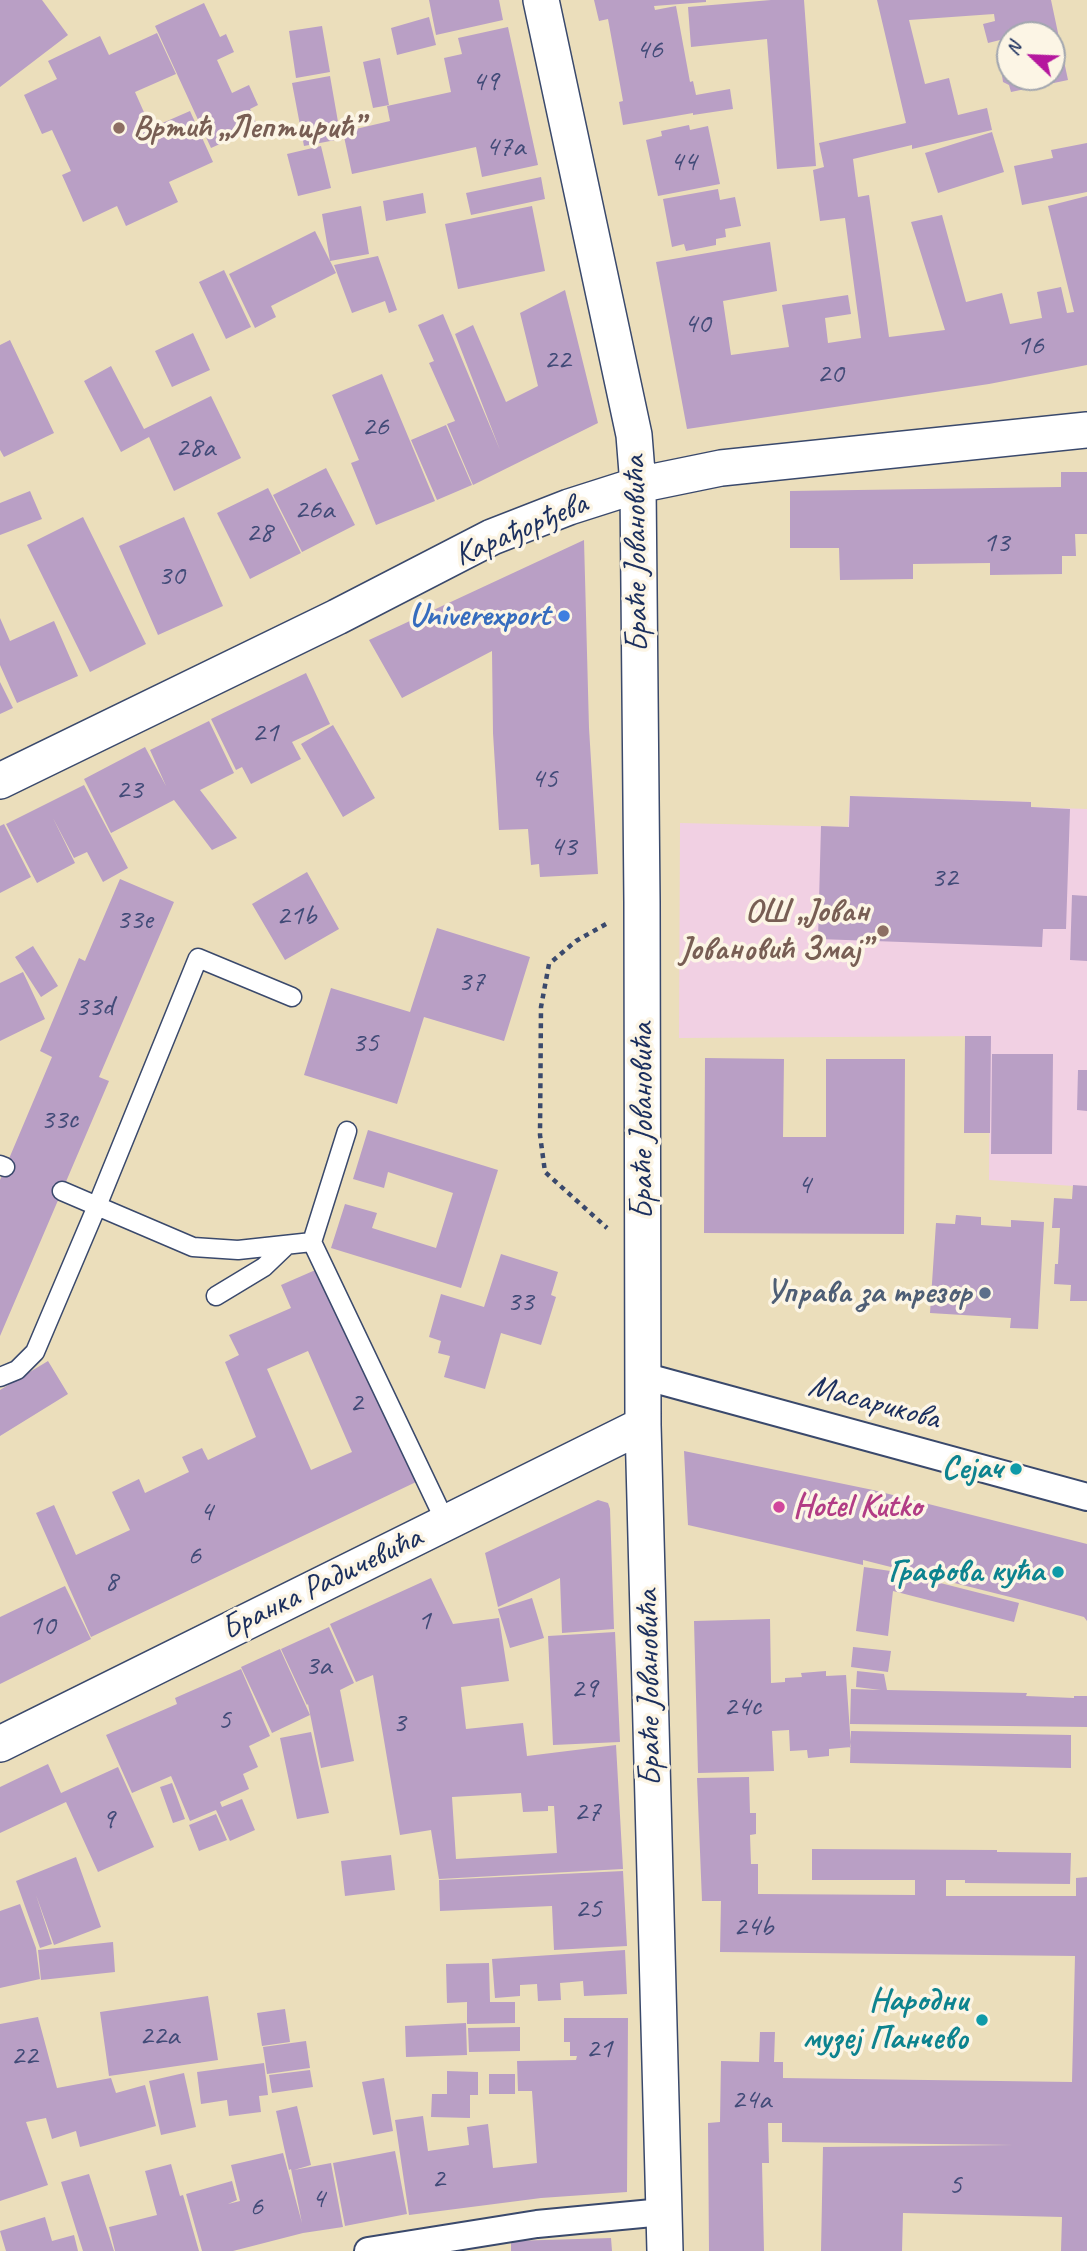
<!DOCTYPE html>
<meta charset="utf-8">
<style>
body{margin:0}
#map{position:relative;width:1087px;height:2251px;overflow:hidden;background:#ebdebb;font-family:Caveat,sans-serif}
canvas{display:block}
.north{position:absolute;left:996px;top:21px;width:70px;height:70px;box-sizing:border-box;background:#fcf5e5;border:2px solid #a2a6af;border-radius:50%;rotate:293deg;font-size:19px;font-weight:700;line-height:28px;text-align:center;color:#1b2f5e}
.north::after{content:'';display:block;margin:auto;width:24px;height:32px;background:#b5179e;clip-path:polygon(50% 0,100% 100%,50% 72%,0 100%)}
</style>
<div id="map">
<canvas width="1087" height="2251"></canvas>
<div class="north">N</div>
</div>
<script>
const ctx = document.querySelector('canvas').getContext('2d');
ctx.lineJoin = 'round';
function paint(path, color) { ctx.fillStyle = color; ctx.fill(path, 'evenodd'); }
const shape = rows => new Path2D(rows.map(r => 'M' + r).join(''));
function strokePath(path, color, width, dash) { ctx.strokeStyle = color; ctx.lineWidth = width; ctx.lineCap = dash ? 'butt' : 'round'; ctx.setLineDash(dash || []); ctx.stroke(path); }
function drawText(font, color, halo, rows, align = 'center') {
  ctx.font = font + ' Caveat,sans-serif'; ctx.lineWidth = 7; ctx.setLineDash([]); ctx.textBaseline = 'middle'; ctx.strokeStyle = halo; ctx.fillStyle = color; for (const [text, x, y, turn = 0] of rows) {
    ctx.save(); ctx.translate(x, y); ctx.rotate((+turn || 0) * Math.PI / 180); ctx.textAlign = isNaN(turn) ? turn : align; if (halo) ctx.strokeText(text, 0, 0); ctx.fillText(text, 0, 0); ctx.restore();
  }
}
const built = shape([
 [850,796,1031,802,1031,807,1087,809,1087,1187,989,1180,990,1036,679,1038,680,823,848,827]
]);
const building = shape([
 [0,0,42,0,68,35,0,87],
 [429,0,499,0,503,20,436,35],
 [594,0,706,0,706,2,654,6,655,10,676,6,690,82,693,81,696,95,730,89,733,109,693,115,693,113,623,125,619,102,623,101,608,19,599,21],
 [771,0,804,0,816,166,777,169,767,39,691,47,688,7],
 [877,0,1051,0,1068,80,1011,92,1009,85,1003,82,1002,75,1006,69,1000,40,988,43,983,24,995,21,994,14,909,20,925,84,949,78,958,115,987,108,992,130,912,149,912,145,853,159,858,197,869,195,889,337,945,330,911,222,942,215,966,302,1002,293,1010,324,1042,318,1037,292,1061,287,1067,313,1074,312,1048,206,1087,196,1087,365,989,384,687,429,656,262,770,242,777,291,723,301,731,355,789,347,782,305,848,295,851,314,825,318,828,343,861,338,845,218,820,221,813,170,824,167,819,143,906,123],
 [1010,35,1052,35,1052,77,1010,77],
 [204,3,220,37,226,34,234,52,217,60,232,93,249,85,258,105,250,109,258,127,211,148,155,26],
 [429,17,436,45,397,55,391,28],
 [322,26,330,72,296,78,289,31],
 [508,27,538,165,482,177,476,147,352,174,343,132,390,121,387,106,451,92,444,58,462,54,458,38],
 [157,33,176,74,135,92,151,128,190,111,213,162,169,182,178,202,126,226,117,206,83,222,62,175,71,171,52,130,42,134,24,95,57,79,48,61,100,36,109,55],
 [380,58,389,105,373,108,363,62],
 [330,76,341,139,304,146,292,83],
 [689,125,690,130,708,126,720,184,658,196,646,140,662,136,661,131],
 [992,132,1004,172,938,193,925,153],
 [1087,143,1087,192,1022,205,1014,166,1053,158,1051,150],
 [321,146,331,188,298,196,287,154],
 [541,177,545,199,471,215,466,193],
 [718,189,720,200,735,197,741,226,725,229,726,237,716,239,716,245,686,251,684,244,672,247,663,199],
 [423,193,426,213,386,221,383,201],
 [361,206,369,254,330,261,322,214],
 [532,206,545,271,458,289,445,224],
 [315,231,336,273,271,306,276,317,255,328,229,274],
 [378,256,397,310,389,313,385,301,352,313,334,265],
 [224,270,251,327,226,339,199,282],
 [565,290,598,423,473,485,447,424,455,421,429,363,434,361,418,325,443,314,500,450,455,334,473,325,506,402,538,386,520,313],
 [193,333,210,370,172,387,155,351],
 [10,340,54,433,4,457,0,450,0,345],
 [111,366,144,429,211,396,241,458,174,491,149,437,121,452,84,381],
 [382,374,435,501,376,525,351,463,359,460,332,395],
 [446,425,472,485,437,500,411,440],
 [326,468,355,525,302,552,273,495],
 [1061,472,1087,472,1087,534,1075,534,1076,556,1062,556,1062,574,990,575,990,563,913,564,913,579,840,580,839,548,790,548,790,491,1061,487],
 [268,488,301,553,250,579,217,513],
 [30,491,42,519,0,535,0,503],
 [83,517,146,644,90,672,27,545],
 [184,517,223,606,158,635,119,546],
 [584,540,589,728,598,874,540,877,539,864,531,865,528,829,499,830,493,733,492,651,402,698,369,640],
 [0,618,10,641,54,621,78,676,17,703,0,665],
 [306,673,330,724,292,742,301,759,251,784,242,767,236,770,211,719],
 [0,682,13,708,0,714],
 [209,721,234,773,200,790,237,838,212,850,174,800,111,833,84,779,145,747,166,786,150,750],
 [333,725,375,798,343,817,301,744],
 [84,785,128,868,103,882,87,852,74,858,53,818,75,863,37,883,6,824],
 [850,796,1031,802,1031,807,1070,809,1066,929,1043,929,1042,947,818,939,821,826,849,827],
 [4,824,31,877,0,893,0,826],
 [307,872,339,929,285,960,252,904],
 [120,879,174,902,99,1077,109,1081,0,1336,0,1180,52,1057,40,1051,79,958,85,961],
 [1072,895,1087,896,1087,961,1070,960],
 [437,928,530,957,504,1041,424,1017,397,1104,304,1075,331,988,410,1012],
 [33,946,58,986,41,997,15,957],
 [23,972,45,1019,0,1041,0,983],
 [965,1036,991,1036,990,1133,964,1133],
 [992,1054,1053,1054,1052,1154,991,1154],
 [705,1058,784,1059,783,1137,826,1137,826,1059,905,1059,904,1234,704,1233],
 [1078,1070,1087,1070,1087,1111,1077,1110],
 [368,1130,498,1170,461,1288,331,1248,345,1204,377,1213,372,1228,436,1248,453,1193,388,1172,384,1188,353,1179],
 [1073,1185,1087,1186,1087,1301,1070,1301,1071,1285,1054,1284,1055,1264,1058,1264,1060,1228,1052,1228,1054,1198,1072,1199],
 [956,1215,981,1217,981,1225,1011,1227,1011,1220,1044,1222,1038,1329,1010,1328,1011,1318,930,1313,936,1223,955,1224],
 [501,1254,558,1272,551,1295,556,1297,541,1345,501,1333,485,1389,444,1377,450,1356,438,1353,441,1341,429,1337,441,1294,484,1307],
 [320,1268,416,1482,91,1637,36,1513,54,1505,76,1555,130,1530,112,1492,139,1479,145,1493,189,1472,182,1457,202,1448,208,1460,256,1437,225,1362,239,1355,229,1335,291,1308,281,1285],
 [308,1351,352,1452,311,1470,267,1369],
 [48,1361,68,1394,0,1436,0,1390],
 [684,1451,873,1490,1087,1544,1087,1621,1084,1617,1022,1600,863,1560,863,1565,688,1525],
 [598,1500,608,1503,610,1509,614,1629,562,1633,560,1578,498,1607,485,1553],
 [864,1567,897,1572,1019,1603,1014,1622,893,1591,888,1636,856,1631],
 [431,1578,453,1624,499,1618,509,1681,461,1687,466,1729,523,1723,527,1756,616,1745,623,1869,439,1879,431,1830,400,1835,373,1675,356,1682,330,1624],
 [521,1793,523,1812,548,1811,548,1806,554,1806,557,1853,456,1859,452,1797],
 [65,1586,91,1639,0,1684,0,1617],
 [532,1598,544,1638,510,1648,498,1609],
 [770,1619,771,1683,785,1682,785,1678,802,1677,801,1673,826,1671,826,1676,846,1675,851,1747,829,1749,829,1756,808,1758,807,1750,790,1751,789,1730,772,1731,774,1771,698,1773,694,1621],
 [329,1627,354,1683,340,1690,354,1761,321,1768,308,1704,307,1705,281,1649],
 [615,1632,620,1742,553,1745,548,1636],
 [853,1647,891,1651,888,1672,851,1667],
 [280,1649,310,1715,272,1733,241,1667],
 [241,1669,270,1736,249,1746,258,1767,243,1774,249,1789,220,1802,222,1807,242,1799,255,1830,230,1841,216,1810,190,1821,171,1776,132,1793,106,1735,177,1704,175,1698],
 [857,1671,884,1674,887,1690,1027,1693,1026,1696,1074,1698,1074,1696,1087,1696,1087,1727,850,1724,851,1689,881,1690,856,1687],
 [851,1731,1071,1735,1071,1768,850,1763],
 [311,1732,329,1813,297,1819,280,1738],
 [48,1764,61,1793,118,1767,154,1847,98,1872,66,1802,0,1833,0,1787],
 [749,1777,750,1813,756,1813,756,1834,750,1835,751,1864,758,1864,758,1894,915,1895,915,1880,812,1880,812,1849,997,1850,997,1852,1071,1853,1070,1884,965,1883,965,1880,946,1880,946,1896,1076,1896,1076,1878,1087,1877,1087,2251,1061,2251,1062,2217,903,2213,902,2251,821,2251,823,2147,1013,2145,782,2142,782,2123,768,2123,769,2163,762,2163,764,2251,709,2251,708,2123,720,2122,721,2061,759,2062,760,2032,775,2032,774,2062,783,2062,783,2078,1072,2082,1075,1956,720,1952,721,1901,702,1901,697,1778],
 [172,1783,185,1819,173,1823,160,1787],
 [216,1814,227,1840,199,1851,189,1825],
 [391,1855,395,1890,345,1896,341,1861],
 [76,1857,101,1927,54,1945,36,1895,52,1944,40,1948,16,1881],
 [623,1871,627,1946,554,1950,552,1906,440,1911,439,1880],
 [20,1904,36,1948,40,1979,0,1988,0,1911],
 [113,1942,115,1972,41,1980,38,1950],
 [625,1950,627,1994,584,1996,583,1981,560,1983,561,2000,538,2001,537,1984,520,1985,520,1996,495,1998,492,1959],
 [489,1963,490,2002,515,2002,515,2023,467,2024,467,2002,447,2003,446,1964],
 [208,1996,218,2060,109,2076,100,2012],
 [285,2009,290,2042,262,2046,257,2013],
 [38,2017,57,2088,111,2078,116,2093,145,2085,156,2126,80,2147,76,2131,52,2139,46,2118,26,2122,48,2185,0,2201,0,2024],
 [564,2018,628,2018,627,2192,541,2198,409,2215,395,2120,423,2116,428,2151,469,2145,467,2127,488,2124,493,2168,537,2163,532,2091,518,2091,517,2061,576,2060,577,2056,570,2056,570,2042,564,2042],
 [466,2023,467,2055,406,2057,405,2026],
 [520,2027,520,2051,469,2052,468,2028],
 [306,2041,310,2068,267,2074,263,2047],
 [264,2063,268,2095,259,2096,261,2112,229,2116,227,2100,201,2104,197,2072],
 [310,2070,313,2087,272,2093,269,2075],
 [447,2071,478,2072,478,2095,470,2095,470,2118,431,2117,432,2094,447,2094],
 [184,2073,196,2127,161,2135,149,2081],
 [489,2074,515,2074,515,2094,489,2094],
 [384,2078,393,2131,373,2135,362,2082],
 [297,2106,311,2165,294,2170,331,2163,343,2227,303,2233,233,2251,202,2251,186,2194,232,2181,237,2200,228,2204,240,2201,231,2165,283,2153,302,2223,291,2169,289,2170,276,2111],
 [395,2151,407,2214,345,2226,333,2163],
 [171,2164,180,2196,183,2195,199,2251,115,2251,109,2227,157,2215,145,2171],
 [89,2174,114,2251,83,2251,61,2182],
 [45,2217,52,2241,74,2235,78,2251,6,2251,0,2231],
 [611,2238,612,2251,511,2251,511,2241]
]);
const path = shape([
 [606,924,576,941,549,964,541,1007,540,1135,545,1172,607,1228]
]);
const service = shape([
 [292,997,198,958,97,1206,193,1247,238,1250,312,1242,446,1523],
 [0,1165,5,1167],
 [312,1242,347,1131],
 [216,1296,264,1267,287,1245],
 [0,1377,17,1370,35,1352,97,1206,62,1191]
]);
const pedestrian = shape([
 [643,1376,1087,1497],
 [368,2251,537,2224,663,2212]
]);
const minor = shape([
 [541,0,634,435,638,485,642,902,643,1425,665,2251],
 [0,781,337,617,492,537,569,507,638,485,721,468,1087,430],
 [0,1744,643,1425]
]);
const markers = [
 [119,128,7,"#8d6e63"],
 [564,616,7,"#3f7fe0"],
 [883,931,7,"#8d6e63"],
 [985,1293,7,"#5c6f8a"],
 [1016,1469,7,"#0f9aa8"],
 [779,1507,7,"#d1479c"],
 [1058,1572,7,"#0f9aa8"],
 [982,2020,7,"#0f9aa8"]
];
const numberNames = [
 ["46",649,50],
 ["49",485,82],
 ["47a",505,147],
 ["44",683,162],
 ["40",697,324],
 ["16",1030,346],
 ["22",557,360],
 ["20",830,374],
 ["26",375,427],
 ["28a",195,448],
 ["26a",314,510],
 ["28",259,533],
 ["13",996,543],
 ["30",171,576],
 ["21",265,733],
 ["45",544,779],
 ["23",129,790],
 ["43",563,847],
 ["32",944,878],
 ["21b",296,916],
 ["33e",134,920],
 ["37",471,982],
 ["33d",94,1007],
 ["35",365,1043],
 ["33c",59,1120],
 ["4",804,1185],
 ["33",520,1302],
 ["2",356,1403],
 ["4",206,1512],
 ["6",194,1556],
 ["8",111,1582],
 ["1",424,1621],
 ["10",42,1626],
 ["3a",318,1666],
 ["29",584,1689],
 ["24c",742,1707],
 ["5",224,1720],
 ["3",399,1723],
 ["27",587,1812],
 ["9",108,1820],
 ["25",588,1909],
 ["24b",753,1927],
 ["22a",159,2036],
 ["21",599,2049],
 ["22",24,2056],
 ["24a",751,2100],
 ["2",438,2179],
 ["5",955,2185],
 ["4",318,2199],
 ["6",256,2207]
];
const educationNames = [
 ["Вртић „Лептирић”",133,128],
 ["ОШ „Јован",869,912,"right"],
 ["Јовановић Змај”",869,950,"right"]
];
const streetNames = [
 ["Карађорђева",521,530,-23],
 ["Браће Јовановића",637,554,-91],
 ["Браће Јовановића",643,1121,-90],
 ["Масарикова",874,1403,15],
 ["Бранка Радичевића",322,1584,-26],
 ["Браће Јовановића",650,1688,-91]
];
const shopNames = [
 ["Univerexport",550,616]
];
const serviceNames = [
 ["Управа за трезор",971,1293]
];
const cultureNames = [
 ["Сејач",1002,1469],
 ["Графова кућа",1044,1572],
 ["Народни",968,2001],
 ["музеј Панчево",968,2039]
];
const hotelNames = [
 ["Hotel Kutko",793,1507]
];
paint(built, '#f1d0e3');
paint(building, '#b99fc5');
strokePath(service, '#3a496c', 21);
strokePath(pedestrian, '#3a496c', 30);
strokePath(minor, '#3a496c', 38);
strokePath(path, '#3a496c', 4.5, [5, 5]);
strokePath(service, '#fff', 18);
strokePath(pedestrian, '#fff', 26);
strokePath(minor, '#fff', 35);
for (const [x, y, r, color] of markers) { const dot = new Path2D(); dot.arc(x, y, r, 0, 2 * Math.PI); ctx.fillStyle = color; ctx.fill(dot); strokePath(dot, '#fcf5e5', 2.5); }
drawText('30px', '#424b78', null, numberNames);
drawText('bold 33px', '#785e54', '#fcf5e5', educationNames, 'left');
drawText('33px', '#1b2f5e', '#fcf5e5', streetNames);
drawText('bold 33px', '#366cbe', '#fcf5e5', shopNames, 'right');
drawText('bold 33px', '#4e5e75', '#fcf5e5', serviceNames, 'right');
drawText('bold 33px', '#0d838f', '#fcf5e5', cultureNames, 'right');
drawText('bold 33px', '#b23c85', '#fcf5e5', hotelNames, 'left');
</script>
